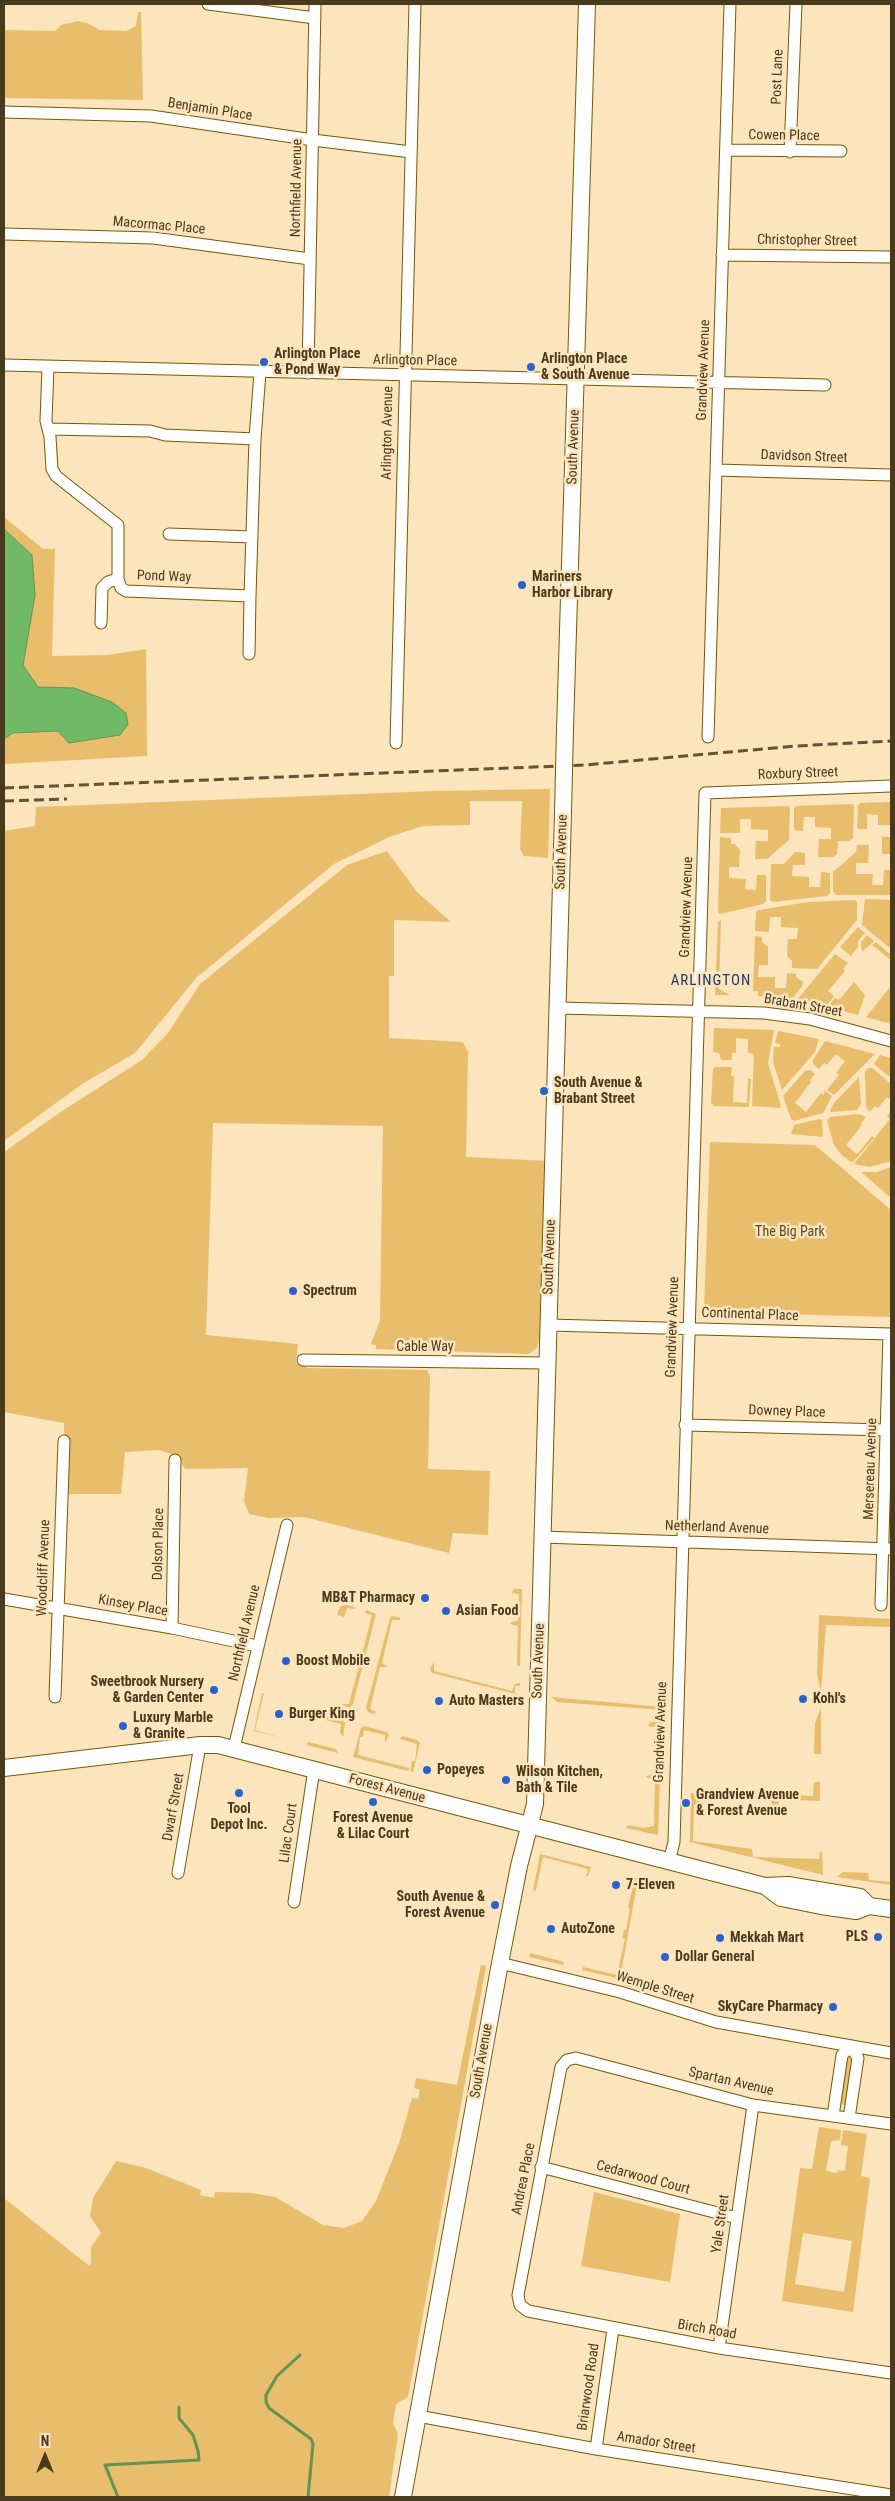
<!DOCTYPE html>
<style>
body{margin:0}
#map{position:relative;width:895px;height:2501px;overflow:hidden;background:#fce4bc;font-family:"Roboto Condensed",sans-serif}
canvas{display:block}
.frame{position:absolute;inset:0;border:5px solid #4a3a1d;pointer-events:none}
.north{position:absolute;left:20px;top:2431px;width:50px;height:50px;-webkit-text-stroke:4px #fce4bc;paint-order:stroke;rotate:0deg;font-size:14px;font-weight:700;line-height:20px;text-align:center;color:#4a3a1d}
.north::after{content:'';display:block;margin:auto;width:18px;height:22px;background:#4a3a1d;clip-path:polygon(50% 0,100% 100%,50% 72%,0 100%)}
</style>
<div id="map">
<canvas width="895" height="2501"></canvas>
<div class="frame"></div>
<div class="north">N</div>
</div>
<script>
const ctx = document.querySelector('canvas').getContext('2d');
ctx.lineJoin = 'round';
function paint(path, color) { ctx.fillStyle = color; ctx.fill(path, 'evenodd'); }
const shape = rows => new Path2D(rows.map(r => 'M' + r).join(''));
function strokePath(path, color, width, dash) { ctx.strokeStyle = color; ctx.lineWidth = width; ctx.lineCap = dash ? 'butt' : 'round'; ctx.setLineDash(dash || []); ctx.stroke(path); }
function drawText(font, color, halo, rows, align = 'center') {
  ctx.font = font + ' "Roboto Condensed",sans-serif'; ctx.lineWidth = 5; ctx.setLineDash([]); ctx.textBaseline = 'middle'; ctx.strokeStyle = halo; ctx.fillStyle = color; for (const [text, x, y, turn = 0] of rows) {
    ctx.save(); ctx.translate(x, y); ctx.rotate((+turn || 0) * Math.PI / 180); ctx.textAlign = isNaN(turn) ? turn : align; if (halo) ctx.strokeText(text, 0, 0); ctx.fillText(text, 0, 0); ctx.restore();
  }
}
const green = shape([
 [138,12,141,12,143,100,4,98,4,30,55,31,61,25,78,21,87,23,100,30,126,31,136,26],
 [4,517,43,549,55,549,52,656,108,655,146,649,147,756,4,764,4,739,13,733,58,731,38,687,23,665,32,555,4,529],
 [550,789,548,858,524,856,520,849,522,801,470,801,470,825,423,826,389,837,334,864,196,978,135,1053,82,1084,4,1141,4,831,35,826,36,807,434,791],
 [891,802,891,825,878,825,878,815,867,814,867,829,857,829,858,806,860,803],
 [851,804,854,805,853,838,849,841,838,841,837,854,833,857,818,857,819,839,831,839,831,828,815,827,815,817,804,817,803,831,794,830,794,808,797,806],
 [788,806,790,808,789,840,767,859,755,859,756,841,768,841,768,830,751,829,751,819,740,819,740,833,720,833,721,808],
 [720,837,731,838,731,844,735,844,740,850,739,867,729,867,729,878,746,879,745,889,756,890,757,875,766,875,766,901,763,904,720,914,718,912],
 [882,837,891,837,891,854,882,854],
 [857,845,869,845,868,863,856,863,856,874,873,874,872,885,883,885,884,870,891,870,890,895,836,895,833,892,833,872,856,852],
 [387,851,417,892,451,922,394,920,394,976,389,976,389,1038,463,1042,468,1052,466,1157,548,1161,543,1324,537,1348,529,1354,376,1349,376,1345,371,1344,380,1320,383,1126,213,1123,206,1335,298,1344,296,1363,308,1368,427,1370,430,1376,428,1469,490,1471,488,1535,453,1533,449,1553,304,1517,268,1518,249,1514,244,1501,248,1468,185,1469,177,1456,159,1450,125,1452,121,1494,68,1494,65,1486,64,1423,4,1412,4,1152,62,1111,142,1060,168,1033,200,984,347,865],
 [795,852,805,853,805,865,793,865,792,876,809,877,809,887,820,887,821,872,830,873,830,893,827,896,773,902,770,900,771,864,784,864],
 [865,899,891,900,891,949,862,925],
 [855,900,857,902,857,920,817,969,792,968,792,961,787,956,788,939,797,939,798,928,781,927,781,917,770,917,769,932,755,931,756,912,759,910,808,902],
 [721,920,719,989,730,995,715,995,718,922],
 [858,927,865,933,858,941,858,947,851,956,840,947],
 [867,935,874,941,862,952,861,942],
 [755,936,762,937,762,942,768,947,768,965,759,965,758,977,775,977,775,988,786,988,787,973,796,974,796,977,803,982,802,986,792,999,758,996,758,991,753,991],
 [876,942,891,955,891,960,872,945],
 [835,954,848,963,843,969,845,971,828,991,834,996,826,1006,797,1000],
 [854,982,865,995,858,1015,828,1007,835,998,839,1000],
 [891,986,891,1024,866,1017],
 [714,1028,774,1030,768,1063,781,1106,780,1108,752,1106,754,1054,748,1053,748,1039,736,1038,736,1053,732,1053,732,1060,721,1060,719,1053,713,1052],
 [778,1031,819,1039,815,1052,782,1090,773,1062,774,1047,780,1047,780,1044,775,1043],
 [825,1041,875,1054,834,1095,827,1090,839,1075,836,1073,845,1061,836,1054,827,1065,824,1063,819,1069,813,1064,813,1060],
 [880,1055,891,1058,891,1078,874,1064],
 [715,1067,732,1067,731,1076,734,1076,733,1102,747,1103,748,1079,751,1079,749,1107,714,1106,711,1103,713,1069],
 [868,1068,872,1068,891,1084,891,1100,887,1097,878,1108,875,1106,870,1112,866,1107,865,1072],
 [810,1070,815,1074,810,1080,811,1082,795,1103,806,1112,821,1093,823,1095,825,1091,832,1096,823,1113,794,1121,791,1119,783,1096,805,1071],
 [859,1077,861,1104,857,1110,831,1112,830,1111,834,1103],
 [891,1111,891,1161,870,1167,854,1164,890,1119,887,1116],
 [859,1114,866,1117,861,1123,862,1125,846,1145,857,1154,872,1136,874,1138,852,1163,842,1155,834,1145,827,1121,830,1117],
 [820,1119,822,1120,823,1137,791,1134,794,1125],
 [710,1142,815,1145,891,1210,891,1317,704,1312],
 [891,1167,891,1198,861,1172,877,1172],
 [514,1589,522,1589,520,1666,517,1666,518,1626,510,1624,512,1622,518,1621,519,1594,512,1593],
 [345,1605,353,1606,355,1609,347,1608,344,1617,337,1615,340,1607],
 [367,1610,376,1614,353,1704,349,1708,341,1704,349,1704,360,1662,353,1658,361,1658,372,1615,365,1613],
 [819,1615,891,1619,891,1627,826,1625,821,1691,817,1674],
 [392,1616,400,1618,400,1620,392,1620,382,1663,388,1667,380,1667,370,1709,376,1712,373,1714,368,1712,366,1708,390,1618],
 [434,1662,434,1671,512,1691,515,1684,520,1683,520,1686,515,1686,515,1693,520,1695,432,1673,430,1669],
 [262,1693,264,1693,255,1730,282,1738,254,1731],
 [551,1697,662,1707,662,1710,557,1702],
 [821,1707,821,1754,814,1754,815,1723],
 [314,1713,345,1722,343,1737,340,1732,341,1724,314,1717,312,1723,309,1724,311,1715],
 [651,1722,662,1722,658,1835,626,1828,628,1825,644,1828,654,1826,655,1779,647,1778,646,1776,655,1774,656,1727,648,1726],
 [364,1726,387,1732,389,1735,385,1743,385,1735,364,1730,363,1737,360,1737,358,1755,409,1768,408,1771,353,1757,361,1728],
 [402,1736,417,1740,420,1743,413,1772,410,1771,412,1761,415,1761,417,1744,400,1739],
 [308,1742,336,1749,338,1753,307,1745],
 [814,1782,820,1782,820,1801,794,1800,794,1795,813,1796],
 [691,1793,762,1795,762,1799,703,1797,702,1805,694,1805,693,1841,752,1849,753,1857,819,1859,820,1852,822,1851,823,1875,690,1842],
 [765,1795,792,1795,792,1800,779,1800,778,1807,772,1808,771,1799,765,1799],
 [540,1854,591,1867,588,1876,586,1876,588,1869,543,1857,536,1890,533,1891],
 [843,1872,868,1873,869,1880,891,1882,891,1885,837,1877],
 [635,1878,638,1879,620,1979,582,1970,583,1967,617,1975,625,1939,622,1938,624,1930,626,1930,630,1908,628,1907],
 [530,1953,564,1962,563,1965,529,1957],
 [481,1965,486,1966,408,2397,396,2404,393,2423,398,2434,389,2497,4,2497,4,2198,88,2265,91,2264,91,2247,101,2233,90,2216,93,2198,116,2161,146,2168,201,2190,200,2195,214,2198,215,2192,251,2193,275,2197,323,2225,344,2228,362,2221,376,2201,399,2143,412,2098,418,2099,420,2090,414,2088,416,2078,457,2085],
 [850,2057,852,2060,846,2104,843,2105,841,2102,847,2059],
 [819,2127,841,2130,840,2140,831,2141,826,2171,837,2173,838,2170,845,2171,848,2146,841,2145,843,2130,867,2134,861,2176,870,2178,853,2312,782,2301,800,2168,812,2169],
 [803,2233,852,2241,844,2292,795,2284],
 [594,2192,680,2214,670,2282,581,2266]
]);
const water = shape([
 [4,529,32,555,35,595,23,665,38,687,74,688,112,702,126,713,128,724,120,735,69,743,58,731,13,733,4,739,4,529]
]);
const stream = shape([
 [300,2355,277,2376,266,2395,266,2402,269,2408,311,2439,313,2444,308,2497],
 [118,2497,105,2465,199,2460,198,2451,193,2435,179,2418,179,2407]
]);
const street = shape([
 [208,4,315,18],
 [4,112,151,116,313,140,411,152],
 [726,150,841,151],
 [790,152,796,4],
 [4,234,153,238,310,259],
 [722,255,891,257],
 [4,365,825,385],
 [48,367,46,421,50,437,52,469,56,476,118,525,118,579,121,588,126,591,250,596,255,439,260,372],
 [308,373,315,4],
 [48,429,150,431,165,435,255,439],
 [716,470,891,475],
 [169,534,252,537],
 [101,623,102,588,108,582,118,579],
 [249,654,250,596],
 [708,737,730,4],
 [396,743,415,4],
 [557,1008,764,1013,810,1019,891,1041],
 [548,1325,891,1334],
 [303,1360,546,1363],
 [685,1425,887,1430],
 [542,1537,891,1549],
 [4,1599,172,1628,257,1646],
 [881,1605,889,1334],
 [172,1628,175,1460],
 [55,1697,64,1441],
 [234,1748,287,1525],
 [669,1862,674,1842,705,793,891,786],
 [178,1873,200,1745],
 [294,1902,314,1769],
 [500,1963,620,1992,716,2022,891,2053],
 [833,2116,842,2055,851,2047,858,2058,849,2118],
 [891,2124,753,2105,576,2058,567,2060,561,2067,518,2295,520,2305,528,2311,719,2348,891,2373],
 [541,2167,737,2218],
 [719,2348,753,2105],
 [418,2416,596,2449,891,2495],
 [596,2449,613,2329]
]);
const secondary = shape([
 [565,729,587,4],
 [4,1768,200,1745,218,1745,765,1886,788,1885,860,1897,869,1906],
 [765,1886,781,1898,821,1906,856,1911,869,1906,891,1909],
 [403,2497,500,1963,519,1866,535,1804,563,813]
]);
const rail = shape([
 [4,788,585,765,796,746,891,741],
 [4,801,67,799]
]);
const secondaryBridge = shape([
 [563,813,565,729]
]);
const markers = [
 [264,362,5,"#2862cf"],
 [531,367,5,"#2862cf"],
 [522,585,5,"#2862cf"],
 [544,1091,5,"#2862cf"],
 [293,1291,5,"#2862cf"],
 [425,1598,5,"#2862cf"],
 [446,1611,5,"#2862cf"],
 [286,1661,5,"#2862cf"],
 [214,1690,5,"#2862cf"],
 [803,1699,5,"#2862cf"],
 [439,1701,5,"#2862cf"],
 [279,1714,5,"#2862cf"],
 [123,1726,5,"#2862cf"],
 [427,1770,5,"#2862cf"],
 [506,1780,5,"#2862cf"],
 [239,1793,5,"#2862cf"],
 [373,1802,5,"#2862cf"],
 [686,1803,5,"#2862cf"],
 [616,1885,5,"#2862cf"],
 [495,1905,5,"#2862cf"],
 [551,1929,5,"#2862cf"],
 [878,1937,5,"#2862cf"],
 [720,1938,5,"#2862cf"],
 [665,1957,5,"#2862cf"],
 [833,2007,5,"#2862cf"]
];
const streetNames = [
 ["Post Lane",778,77,-88],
 ["Benjamin Place",210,110,9],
 ["Cowen Place",784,136,1],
 ["Northfield Avenue",297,188,-89],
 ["Macormac Place",159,226,5],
 ["Christopher Street",807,241,1],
 ["Arlington Place",415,361,1],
 ["Grandview Avenue",704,370,-88],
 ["Arlington Avenue",388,433,-89],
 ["South Avenue",574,447,-88],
 ["Davidson Street",804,457,2],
 ["Pond Way",164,577,2],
 ["Roxbury Street",798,774,-2],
 ["South Avenue",562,852,-88],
 ["Grandview Avenue",687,907,-88],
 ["Brabant Street",803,1006,10],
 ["South Avenue",550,1257,-88],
 ["Continental Place",750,1315,2],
 ["Grandview Avenue",673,1327,-88],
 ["Cable Way",425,1347],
 ["Downey Place",787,1412,2],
 ["Mersereau Avenue",871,1469,-88],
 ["Netherland Avenue",717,1528,2],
 ["Dolson Place",159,1544,-89],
 ["Woodcliff Avenue",44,1568,-88],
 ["Kinsey Place",133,1606,10],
 ["Northfield Avenue",245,1633,-77],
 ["South Avenue",539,1661,-88],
 ["Grandview Avenue",661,1732,-88],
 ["Forest Avenue",387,1789,15],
 ["Dwarf Street",174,1807,-80],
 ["Lilac Court",289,1833,-82],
 ["Wemple Street",655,1988,17],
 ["South Avenue",482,2061,-80],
 ["Spartan Avenue",731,2082,13],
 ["Cedarwood Court",643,2178,15],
 ["Andrea Place",524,2179,-79],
 ["Yale Street",721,2224,-82],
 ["Birch Road",707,2330,10],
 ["Briarwood Road",589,2387,-82],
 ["Amador Street",656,2443,9]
];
const poiNames = [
 ["Arlington Place",274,354],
 ["& Pond Way",274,370],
 ["Arlington Place",541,359],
 ["& South Avenue",541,375],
 ["Mariners",532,577],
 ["Harbor Library",532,593],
 ["South Avenue &",554,1083],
 ["Brabant Street",554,1099],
 ["Spectrum",303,1291],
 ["MB&T Pharmacy",415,1598,"right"],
 ["Asian Food",456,1611],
 ["Boost Mobile",296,1661],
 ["Sweetbrook Nursery",204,1682,"right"],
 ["& Garden Center",204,1698,"right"],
 ["Kohl's",813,1699],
 ["Auto Masters",449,1701],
 ["Burger King",289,1714],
 ["Luxury Marble",133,1718],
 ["& Granite",133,1734],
 ["Popeyes",437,1770],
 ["Wilson Kitchen,",516,1772],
 ["Bath & Tile",516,1788],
 ["Grandview Avenue",696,1795],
 ["& Forest Avenue",696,1811],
 ["Tool",239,1809,"center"],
 ["Depot Inc.",239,1825,"center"],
 ["Forest Avenue",373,1818,"center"],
 ["& Lilac Court",373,1834,"center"],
 ["7-Eleven",626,1885],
 ["South Avenue &",485,1897,"right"],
 ["Forest Avenue",485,1913,"right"],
 ["AutoZone",561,1929],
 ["PLS",868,1937,"right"],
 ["Mekkah Mart",730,1938],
 ["Dollar General",675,1957],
 ["SkyCare Pharmacy",823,2007,"right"]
];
const parkNames = [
 ["The Big Park",790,1232]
];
const neighbourhoodNames = [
 ["ARLINGTON",711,981]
];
paint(green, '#e8bd6c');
paint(water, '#70b966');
strokePath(water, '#659350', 1);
strokePath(stream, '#659350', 3);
strokePath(street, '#795703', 13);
strokePath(secondary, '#795703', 18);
strokePath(street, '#fff', 11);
strokePath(secondary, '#fff', 16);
strokePath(rail, '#635233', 3, [10, 5]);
strokePath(secondaryBridge, '#795703', 18, []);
strokePath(secondaryBridge, '#fff', 16);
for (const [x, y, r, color] of markers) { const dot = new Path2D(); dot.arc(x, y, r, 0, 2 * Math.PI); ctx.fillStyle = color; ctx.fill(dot); strokePath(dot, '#fce4bc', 2); }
drawText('14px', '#4a3a1d', '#fce4bc', streetNames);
drawText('bold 14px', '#4a3a1d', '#fce4bc', poiNames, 'left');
drawText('14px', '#60491e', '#fce4bc', parkNames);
ctx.letterSpacing = '1px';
drawText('15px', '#1c396f', '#fce4bc', neighbourhoodNames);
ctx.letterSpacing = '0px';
</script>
